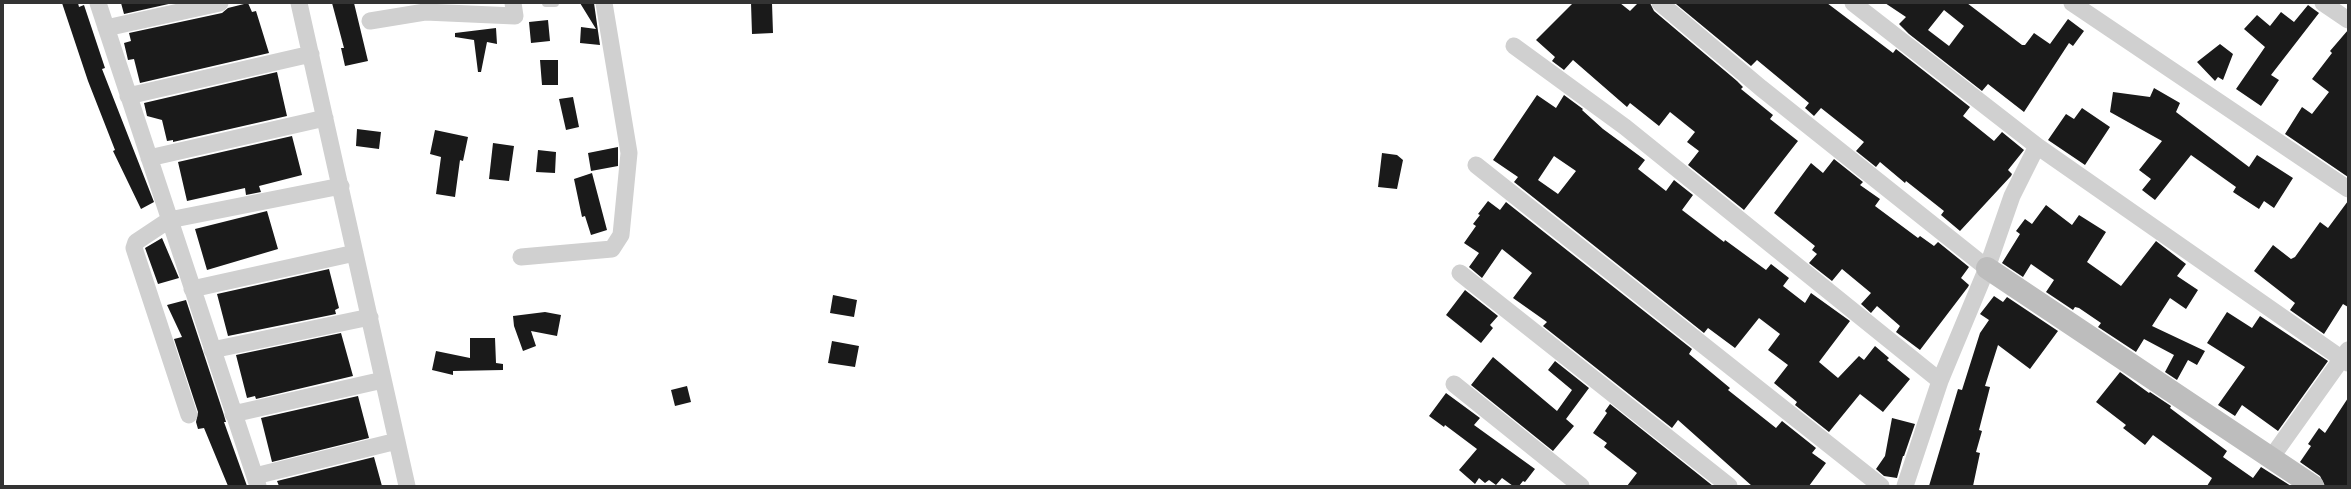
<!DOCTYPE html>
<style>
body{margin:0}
#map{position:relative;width:2351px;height:489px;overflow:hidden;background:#fff;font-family:Rubik,sans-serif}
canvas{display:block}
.frame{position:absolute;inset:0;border:4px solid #333;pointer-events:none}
</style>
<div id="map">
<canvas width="2351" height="489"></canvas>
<div class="frame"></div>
</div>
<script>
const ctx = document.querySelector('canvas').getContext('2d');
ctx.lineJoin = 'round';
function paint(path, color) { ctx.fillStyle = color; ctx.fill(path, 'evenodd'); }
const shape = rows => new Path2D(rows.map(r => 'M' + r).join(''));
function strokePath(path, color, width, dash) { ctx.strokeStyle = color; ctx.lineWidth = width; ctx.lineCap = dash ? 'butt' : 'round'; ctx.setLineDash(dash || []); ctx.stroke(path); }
const building = shape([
 [62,3,78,3,79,7,84,5,105,68,102,69,154,202,141,209,113,151,115,150,88,81],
 [121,3,173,3,124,14],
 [248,3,252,12,256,11,269,53,140,83,134,59,128,60,124,43,131,41,129,33,222,13,228,8],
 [332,3,354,3,368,61,345,66,341,48,344,48],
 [580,3,594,3,600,45,580,43,581,27,596,29],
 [751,3,772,3,773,33,752,34],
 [1573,3,1620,3,1630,11,1638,3,1650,3,1654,11,1737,81,1743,87,1741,89,1773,115,1770,119,1798,141,1744,210,1688,165,1699,151,1687,142,1695,132,1670,112,1659,126,1630,103,1627,107,1573,60,1564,70,1552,61,1555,57,1536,40],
 [1827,3,1893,53,1896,49,1970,107,1963,116,1994,141,2002,132,2024,150,2008,170,2012,174,2011,176,1960,231,1941,215,1944,211,1906,181,1905,183,1880,162,1876,167,1856,151,1864,142,1821,108,1814,116,1805,108,1809,103,1757,60,1751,66,1676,4],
 [1885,3,1967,3,2022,45,2025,45,2034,33,2050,44,2068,19,2084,31,2073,46,2069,43,2024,112,1988,84,1982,91,1909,34,1899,24,1906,17],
 [1944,10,1964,26,1949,46,1928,30],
 [2308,5,2319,13,2271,75,2279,80,2261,106,2236,89,2265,47,2244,29,2257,15,2270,26,2281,12,2294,22],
 [548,20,550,41,531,43,529,22],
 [496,28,497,44,487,42,481,72,478,72,474,40,455,37,455,33],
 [2348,30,2348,177,2285,134,2302,107,2312,114,2329,92,2312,79,2332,53,2330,51],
 [2220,44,2233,54,2223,80,2218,77,2215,81,2197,62],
 [540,60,558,60,558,85,542,85],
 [277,72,287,116,173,142,173,140,167,141,162,120,147,116,144,103],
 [2154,88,2180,103,2176,112,2249,167,2257,155,2293,178,2274,208,2264,201,2259,209,2233,192,2236,187,2191,155,2155,200,2142,190,2151,179,2139,170,2162,141,2110,112,2113,92,2150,97],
 [1537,95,1556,108,1564,95,1583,109,1582,110,1603,129,1645,160,1638,169,1666,191,1674,180,1693,195,1682,210,1724,242,1725,240,1766,270,1771,264,1789,278,1783,286,1805,303,1811,293,1850,321,1819,362,1838,378,1859,356,1864,360,1875,346,1889,358,1887,360,1910,379,1883,412,1860,394,1829,432,1795,405,1797,402,1774,383,1788,365,1768,350,1780,334,1759,318,1735,348,1708,328,1704,333,1514,182,1518,177,1493,160],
 [1554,156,1576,171,1558,194,1538,180],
 [573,97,579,127,566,130,559,99],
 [2082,108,2110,127,2085,165,2048,140,2066,114,2074,119],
 [357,129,381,132,379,149,356,146],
 [435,130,468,137,463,161,460,160,455,197,436,194,441,157,430,154],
 [292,136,302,175,259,186,261,192,246,195,245,188,187,201,178,162],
 [493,143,514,146,509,181,489,179],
 [618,147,618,166,591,171,588,153],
 [538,150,556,152,555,173,536,172],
 [1382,153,1397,155,1403,160,1397,189,1378,187],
 [1834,159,1863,182,1860,185,1880,199,1875,206,1879,209,1918,238,1920,236,1934,246,1938,242,1969,267,1961,278,1969,285,1968,287,1920,350,1896,332,1900,326,1877,306,1871,313,1861,304,1871,293,1842,269,1832,281,1809,263,1817,254,1812,250,1815,246,1774,213,1811,163,1823,173],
 [592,173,607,230,591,235,585,216,582,217,574,179],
 [1488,201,1500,210,1506,202,1692,349,1689,354,1730,388,1728,390,1776,428,1782,421,1816,448,1812,453,1826,463,1809,486,1752,486,1678,420,1672,428,1543,326,1547,322,1513,298,1532,273,1502,249,1482,278,1469,267,1479,253,1464,243,1476,226,1473,224,1480,215,1478,214],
 [2348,201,2348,307,2343,304,2324,334,2290,310,2295,303,2254,271,2273,245,2291,259,2295,257,2320,222,2328,228],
 [2046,205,2072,225,2079,215,2106,232,2087,262,2121,286,2156,241,2186,264,2177,276,2198,290,2186,309,2170,298,2152,326,2205,351,2197,365,2188,360,2177,380,2165,372,2174,355,2144,339,2136,352,2098,327,2101,323,2079,308,2075,307,2073,310,2046,292,2054,280,2031,264,2023,277,2002,263,2020,234,2016,231,2025,219,2032,224],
 [267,211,278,249,207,270,195,229],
 [162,238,179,278,158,284,145,248],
 [329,269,339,308,335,310,336,314,228,336,217,294],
 [1465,290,1498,316,1490,325,1493,328,1481,343,1446,315],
 [833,295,857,300,854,317,830,313],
 [1994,296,2003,302,2007,297,2058,331,2030,369,1998,345,1985,386,1990,387,1979,430,1982,431,1976,452,1980,453,1973,486,1929,486,1958,389,1962,390,1980,333,1989,320,1980,314],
 [186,300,223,412,226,422,224,422,247,486,228,486,204,428,198,429,196,422,198,412,174,339,182,337,167,305],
 [545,312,561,315,557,336,531,331,536,346,523,351,514,326,513,316],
 [2227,312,2252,328,2260,316,2328,361,2278,431,2242,405,2235,416,2218,405,2245,367,2207,343],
 [341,333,353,376,256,399,255,396,247,398,236,355],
 [470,338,495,338,496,363,503,364,503,370,453,371,453,375,432,370,436,351,470,358],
 [832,341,859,346,855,367,828,363],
 [1493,357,1557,411,1572,390,1548,370,1555,361,1589,388,1566,419,1574,426,1553,451,1471,385],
 [2120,372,2149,393,2150,392,2171,406,2170,408,2227,451,2223,457,2253,478,2261,467,2291,486,2207,486,2212,478,2153,435,2145,445,2123,428,2126,425,2096,402],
 [687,386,691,402,675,406,671,390],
 [1446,393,1480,418,1474,425,1535,469,1525,482,1523,481,1519,486,1513,486,1502,478,1496,485,1489,480,1485,483,1479,478,1475,484,1459,470,1477,449,1445,425,1444,427,1429,416],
 [358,396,369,438,272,462,261,418],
 [2348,398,2348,486,2325,486,2320,476,2300,462,2311,446,2308,444,2319,428,2325,433],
 [1610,404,1713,486,1627,486,1637,473,1604,447,1607,443,1593,433,1607,413,1605,411],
 [1892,418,1915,424,1904,456,1903,456,1897,478,1884,476,1876,469,1885,456],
 [374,457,382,486,279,486,277,481]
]);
const lane = shape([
 [546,3,555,3]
]);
const street = shape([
 [98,3,258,486],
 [299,3,407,486],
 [1660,3,1761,88,1987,268],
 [1853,3,2037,146,2348,363],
 [2072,3,2348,189],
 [2323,3,2348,20],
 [370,21,425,12,515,16,513,3],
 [106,28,220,3],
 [1514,46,1625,127,1940,381],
 [128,96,311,54],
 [149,158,325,118],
 [1476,165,1881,486],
 [521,257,612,249,621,235,629,153,604,3],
 [1460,273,1729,486],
 [192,289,355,253],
 [212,350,370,317],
 [1454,384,1581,486],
 [233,414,383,380],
 [189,415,134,248,136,242,169,220,341,186],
 [2271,458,2348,350],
 [255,476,397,441],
 [1905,486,1940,381,1987,268,2012,196,2037,146]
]);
const secondary = shape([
 [1987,268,2313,486]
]);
paint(building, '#1a1a1a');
strokePath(lane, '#d0d0d0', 8);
strokePath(street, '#d0d0d0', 17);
strokePath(secondary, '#bdbdbd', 22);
</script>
